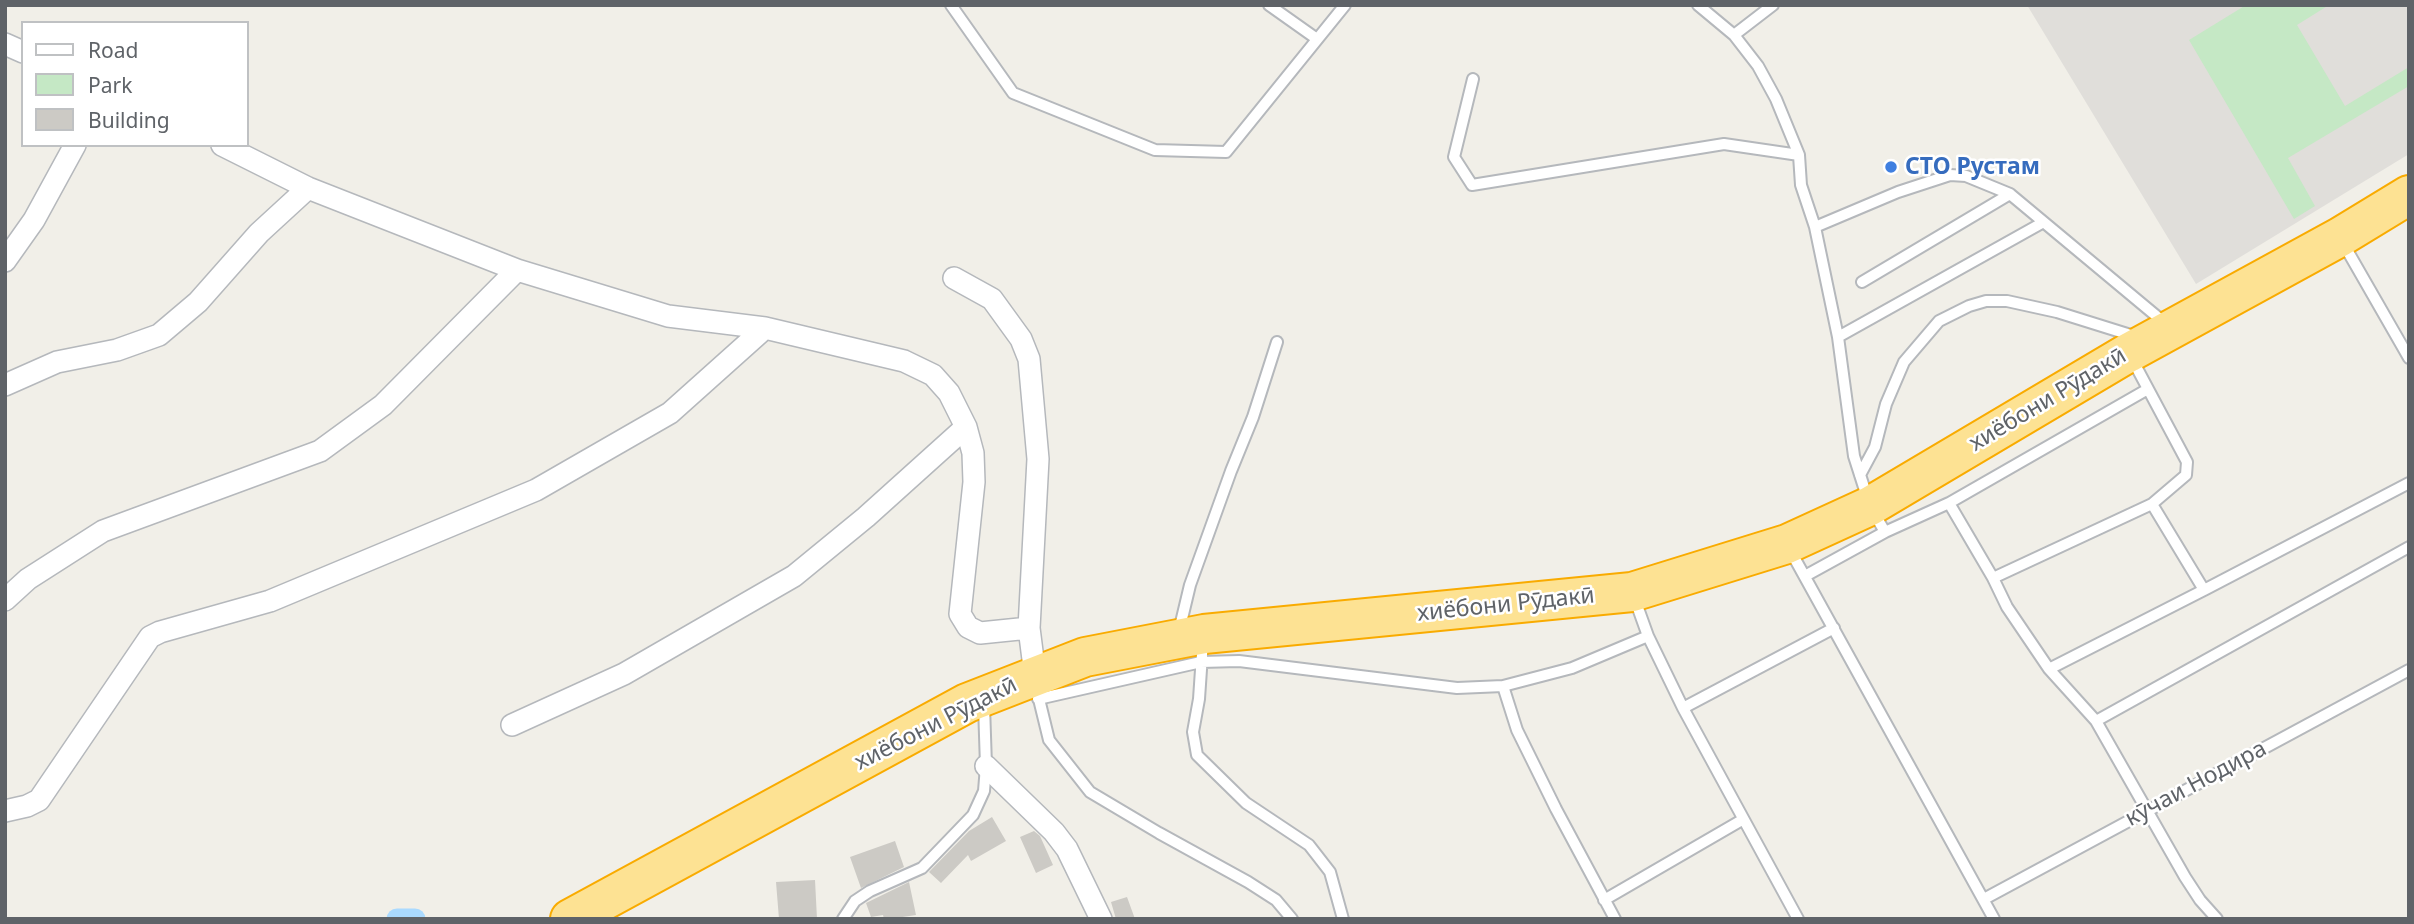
<!DOCTYPE html>
<meta charset="utf-8">
<style>
body{margin:0}
#map{position:relative;width:2414px;height:924px;overflow:hidden;background:#f1efe8;font-family:"Noto Sans",sans-serif}
canvas{display:block}
.frame{position:absolute;inset:0;border:7px solid #5f6368;pointer-events:none}
.legend{position:absolute;left:21px;top:21px;width:228px;height:126px;box-sizing:border-box;background:#fff;border:2px solid #bfc1c3;margin:0;padding:9px 12px;list-style:none;font-size:21px;color:#5f6368}
.legend li{display:flex;align-items:center;gap:14px;height:35px}
.legend b{width:35px;border:2px solid #bfc1c3}
</style>
<div id="map">
<canvas width="2414" height="924"></canvas>
<div class="frame"></div>
<ul class="legend">
<li><b style="height:9px;background:#fff"></b>Road</li>
<li><b style="height:19px;background:#c5e8c5"></b>Park</li>
<li><b style="height:19px;background:#cccac5"></b>Building</li>
</ul>
</div>
<script>
const ctx = document.querySelector('canvas').getContext('2d');
ctx.lineJoin = 'round';
function paint(path, color) { ctx.fillStyle = color; ctx.fill(path, 'evenodd'); }
const shape = rows => new Path2D(rows.map(r => 'M' + r).join(''));
function strokePath(path, color, width, dash) { ctx.strokeStyle = color; ctx.lineWidth = width; ctx.lineCap = dash ? 'butt' : 'round'; ctx.setLineDash(dash || []); ctx.stroke(path); }
function drawText(font, color, halo, rows, align = 'center') {
  ctx.font = font + ' "Noto Sans",sans-serif'; ctx.lineWidth = 5; ctx.setLineDash([]); ctx.textBaseline = 'middle'; ctx.strokeStyle = halo; ctx.fillStyle = color; for (const [text, x, y, turn = 0] of rows) {
    ctx.save(); ctx.translate(x, y); ctx.rotate((+turn || 0) * Math.PI / 180); ctx.textAlign = isNaN(turn) ? turn : align; if (halo) ctx.strokeText(text, 0, 0); ctx.fillText(text, 0, 0); ctx.restore();
  }
}
const industrial = shape([
 [2027,5,2409,5,2409,154,2196,284]
]);
const green = shape([
 [2246,5,2329,5,2297,25,2345,106,2409,67,2409,86,2288,158,2315,206,2294,219,2189,40]
]);
const canal = shape([
 [397,919,415,919]
]);
const building = shape([
 [992,817,1006,841,971,861,968,855,941,883,929,872,969,831],
 [1034,831,1040,836,1053,865,1036,873,1020,837],
 [895,841,904,867,861,888,850,857],
 [815,880,817,919,779,919,776,882],
 [909,882,916,915,889,919,884,919,883,915,871,917,866,903],
 [1127,897,1135,919,1116,919,1111,902]
]);
const lane = shape([
 [951,5,1013,93,1155,150,1226,152,1345,5],
 [1269,5,1317,39],
 [1698,5,1734,35,1758,66,1776,99,1799,155,1801,185,1815,227,1838,337,1854,456,1870,506,1885,532,1949,503,1993,578,2152,504],
 [1734,35,1773,5],
 [1473,79,1454,157,1472,185,1724,144,1799,155],
 [1815,227,1898,192,1950,175,1966,176,2010,194],
 [2343,243,2409,358],
 [1862,282,2010,194,2166,324],
 [1838,337,2042,223],
 [2131,357,2187,462,2186,475,2152,504,2204,590,2409,483],
 [1860,475,1875,447,1886,404,1904,362,1939,321,1969,306,1986,301,2007,301,2057,312,2137,337],
 [1949,503,2148,389],
 [1790,550,1994,919],
 [1805,576,1885,532],
 [1993,578,2007,607,2049,669,2096,721,2185,877,2200,900,2217,919],
 [1634,597,1648,636,1683,708,1798,919],
 [1179,631,1190,585,1231,471,1253,417,1277,342],
 [1203,640,1199,699,1193,732,1197,755,1246,803,1309,845,1330,872,1343,919],
 [2049,669,2204,590],
 [1503,686,1517,730,1556,809,1615,919],
 [1038,695,1049,740,1090,792,1159,833,1248,882,1276,900,1292,919],
 [1038,699,1201,662,1239,661,1457,688,1503,686,1572,668,1648,636],
 [1683,708,1834,628],
 [2096,721,2409,547],
 [1984,899,2409,670],
 [1604,900,1742,820],
 [843,919,855,901,870,891,922,868,973,815,984,791,986,766,984,705]
]);
const street = shape([
 [5,44,23,52],
 [222,145,308,188,517,270,668,316,765,328,904,361,933,375,949,393,966,427,973,453,974,482,960,614,968,627,980,633,1029,628],
 [5,261,34,220,75,145],
 [954,278,992,299,1021,339,1029,359,1038,459,1029,628,1035,675],
 [5,385,57,362,117,350,159,335,198,302,259,233,308,188],
 [5,600,28,579,103,531,320,451,383,405,517,270],
 [512,725,624,674,794,576,866,517,966,427],
 [986,766,1054,832,1067,849,1101,919],
 [5,811,27,806,39,800,150,637,160,632,270,601,536,490,670,413,765,328]
]);
const highway = shape([
 [570,919,967,703,1085,657,1204,634,1632,592,1787,544,1870,506,2128,353,2340,237,2409,195]
]);
const markers = [
 [1891,167,7,"#3f7fe0"]
];
const shopNames = [
 ["СТО Рустам",1905,167]
];
const streetNames = [
 ["хиёбони Рӯдакӣ",2048,400,-31],
 ["хиёбони Рӯдакӣ",1506,605,-6],
 ["хиёбони Рӯдакӣ",936,724,-27],
 ["кӯчаи Нодира",2196,784,-28]
];
paint(industrial, '#e0deda');
paint(green, '#c5e8c5');
strokePath(canal, '#aadaff', 21);
paint(building, '#cccac5');
strokePath(lane, '#b5b8bc', 14);
strokePath(street, '#b5b8bc', 24);
strokePath(highway, '#f9ab00', 42);
strokePath(lane, '#fff', 10);
strokePath(street, '#fff', 21);
strokePath(highway, '#fde293', 38);
for (const [x, y, r, color] of markers) { const dot = new Path2D(); dot.arc(x, y, r, 0, 2 * Math.PI); ctx.fillStyle = color; ctx.fill(dot); strokePath(dot, '#fff', 2.5); }
drawText('bold 23px', '#366cbe', '#fff', shopNames, 'left');
drawText('23px', '#5f6368', '#fff', streetNames);
</script>
